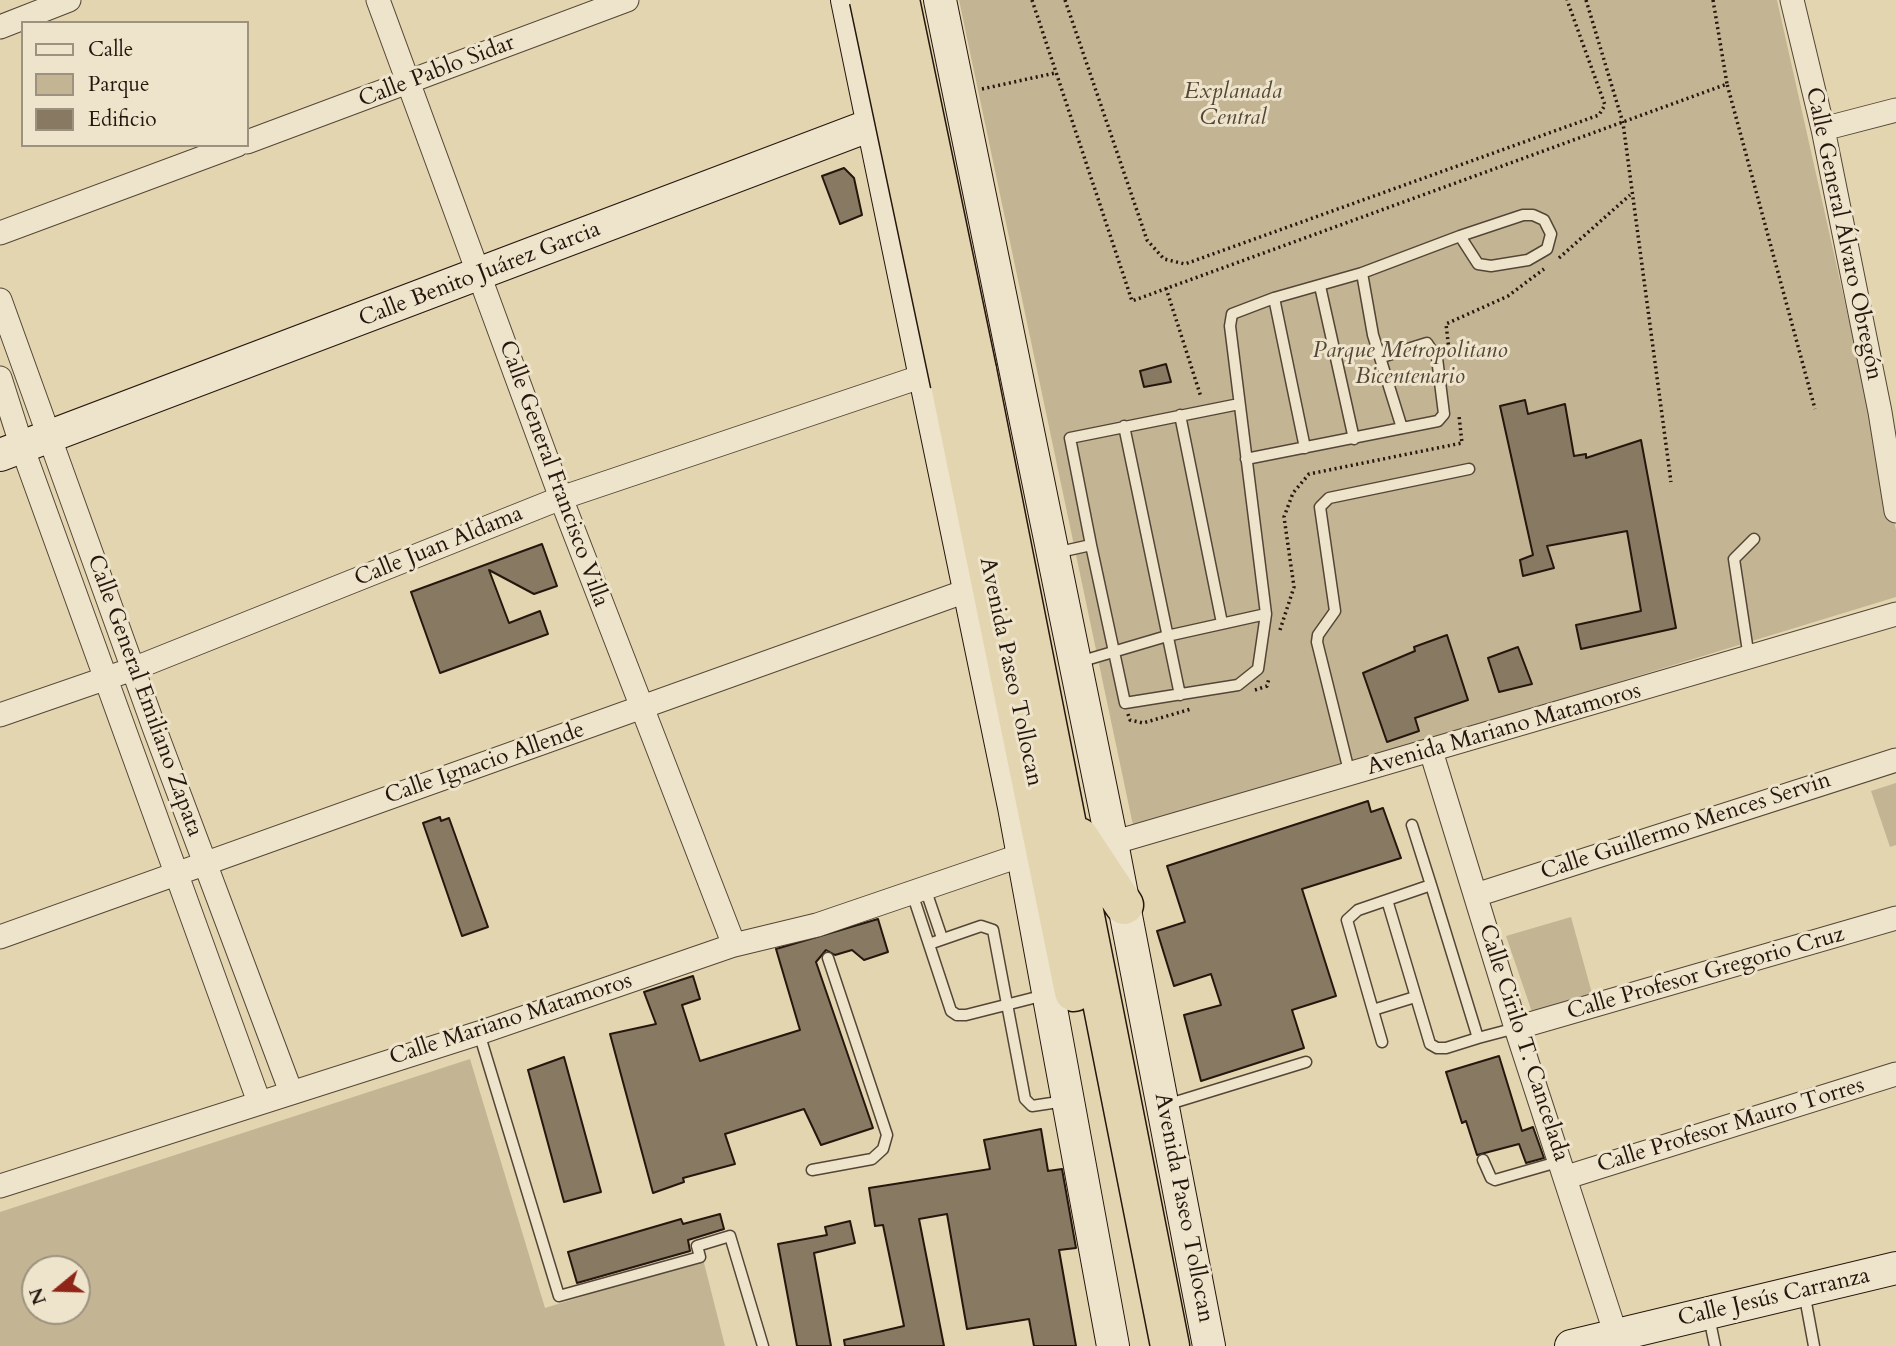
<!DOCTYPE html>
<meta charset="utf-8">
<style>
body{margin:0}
#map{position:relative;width:1896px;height:1346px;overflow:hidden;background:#e3d5af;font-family:Cardo,serif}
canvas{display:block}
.legend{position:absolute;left:21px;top:21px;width:228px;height:126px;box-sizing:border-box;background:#ede4cb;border:2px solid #9d927f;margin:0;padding:9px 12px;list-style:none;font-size:21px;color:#25160e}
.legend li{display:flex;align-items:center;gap:14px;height:35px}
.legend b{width:35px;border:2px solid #9d927f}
.north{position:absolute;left:21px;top:1255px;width:70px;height:70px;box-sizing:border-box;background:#ede4cb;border:2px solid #9d927f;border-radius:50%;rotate:251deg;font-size:19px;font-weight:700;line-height:28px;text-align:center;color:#25160e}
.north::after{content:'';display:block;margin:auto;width:24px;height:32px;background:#8f2418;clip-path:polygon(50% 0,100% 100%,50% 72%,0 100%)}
</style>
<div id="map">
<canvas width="1896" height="1346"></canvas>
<ul class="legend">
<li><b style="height:9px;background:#ede4cb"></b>Calle</li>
<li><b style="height:19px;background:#c3b594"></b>Parque</li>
<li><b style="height:19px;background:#887962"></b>Edificio</li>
</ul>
<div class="north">N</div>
</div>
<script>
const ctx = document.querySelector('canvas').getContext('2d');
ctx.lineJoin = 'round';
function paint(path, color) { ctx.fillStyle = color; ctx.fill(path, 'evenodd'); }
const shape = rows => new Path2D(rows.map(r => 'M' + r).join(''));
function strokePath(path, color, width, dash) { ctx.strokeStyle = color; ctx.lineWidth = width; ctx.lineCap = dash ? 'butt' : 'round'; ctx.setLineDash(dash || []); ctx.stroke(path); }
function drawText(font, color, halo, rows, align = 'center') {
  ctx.font = font + ' Cardo,serif'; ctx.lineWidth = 6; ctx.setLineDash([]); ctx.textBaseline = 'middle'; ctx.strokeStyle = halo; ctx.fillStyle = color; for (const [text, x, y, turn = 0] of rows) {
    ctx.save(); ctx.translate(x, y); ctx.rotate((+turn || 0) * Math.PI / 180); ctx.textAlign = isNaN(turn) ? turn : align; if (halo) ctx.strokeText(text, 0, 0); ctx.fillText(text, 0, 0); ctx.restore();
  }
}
const green = shape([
 [959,0,1777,0,1896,530,1896,597,1134,830],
 [1896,783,1896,845,1890,847,1871,791],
 [1571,917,1593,997,1534,1018,1506,936],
 [470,1059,545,1308,703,1259,725,1346,0,1346,0,1212],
 [35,1269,77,1269,77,1311,35,1311]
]);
const building = shape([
 [844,168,854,178,862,215,840,224,822,176,844,168],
 [1166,364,1171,382,1144,387,1140,371,1166,364],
 [1525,400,1528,414,1565,404,1574,456,1586,454,1586,458,1641,440,1676,628,1581,649,1576,625,1641,611,1627,531,1547,546,1554,568,1523,576,1520,560,1533,555,1500,406,1525,400],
 [542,544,557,586,534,594,489,570,509,623,540,611,548,634,440,673,411,592,542,544],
 [1447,635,1468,700,1415,718,1419,731,1387,742,1363,673,1415,651,1414,647,1447,635],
 [1518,647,1532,684,1499,692,1488,658,1518,647],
 [1368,801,1371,812,1383,808,1401,858,1302,889,1336,996,1292,1010,1304,1048,1201,1081,1184,1015,1221,1005,1211,974,1174,986,1157,931,1185,922,1167,866,1368,801],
 [440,817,441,821,449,818,488,927,462,936,423,823,440,817],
 [878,919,888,952,864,960,852,950,835,955,826,950,816,962,873,1128,821,1145,804,1109,725,1134,735,1164,683,1178,684,1182,653,1193,610,1034,656,1024,644,992,693,976,700,999,682,1005,700,1061,800,1030,776,949,878,919],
 [1499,1056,1522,1131,1533,1127,1544,1158,1526,1163,1519,1144,1477,1155,1466,1121,1462,1123,1446,1072,1499,1056],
 [564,1057,601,1192,564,1202,528,1070,564,1057],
 [1041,1129,1048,1171,1062,1169,1076,1248,1059,1250,1076,1346,1034,1346,1029,1319,967,1329,947,1214,919,1219,944,1346,845,1346,844,1340,904,1326,883,1225,875,1226,869,1188,990,1169,984,1140,1041,1129],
 [720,1214,724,1229,688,1240,690,1251,577,1283,568,1252,681,1219,683,1224,720,1214],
 [850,1221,855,1243,814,1253,831,1346,797,1346,778,1244,827,1235,825,1227,850,1221]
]);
const path = shape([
 [1032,0,1132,301,1727,84,1815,409],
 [1065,0,1147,240,1164,259,1185,264,1599,115,1605,105,1567,0],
 [1586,0,1623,123,1671,482],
 [1713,0,1727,84],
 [982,89,1055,73],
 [1559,258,1630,195],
 [1166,288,1201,397],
 [1449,350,1446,324,1508,296,1544,269],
 [1280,630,1294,587,1284,517,1293,493,1309,474,1462,443,1459,416],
 [1255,690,1267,686,1269,678],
 [1128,714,1130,720,1143,723,1191,709]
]);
const lane = shape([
 [1362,273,1460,236,1523,215,1533,215,1544,220,1551,234,1547,249,1528,260,1491,266,1478,264,1460,236],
 [1320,286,1354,439],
 [1274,298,1305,448],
 [1180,415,1222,623],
 [1124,426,1180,695],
 [1246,459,1438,421,1444,414,1437,358,1427,343,1382,357],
 [1091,545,1070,438,1239,404],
 [1055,553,1091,545,1125,703,1238,685,1258,669,1266,614,1230,326,1232,314,1274,298,1362,273,1373,335,1402,428],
 [1749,658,1734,559,1754,539],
 [1079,662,1167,636,1266,614],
 [1350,775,1317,642,1318,635,1335,611,1320,507,1329,498,1469,469],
 [1412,825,1431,885],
 [925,888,942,938],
 [912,893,951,1011,957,1015,966,1015,1045,995],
 [1387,900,1430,1044,1437,1048,1446,1048,1478,1038],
 [929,944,981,926,993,930,1025,1099,1032,1106,1065,1101],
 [1373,1010,1415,997],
 [479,1033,559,1296,700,1257,697,1246,730,1236,763,1346],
 [1382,1042,1347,920,1358,910,1431,885,1478,1038,1516,1028],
 [1166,1105,1306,1062],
 [1483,1160,1491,1178,1495,1180,1561,1161],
 [812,1170,872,1159,883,1149,887,1135,828,958],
 [1804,1292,1814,1346],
 [1709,1317,1715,1346]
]);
const street = shape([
 [378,0,561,498,734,945],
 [1792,0,1823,129,1880,412,1896,511],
 [0,27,69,0],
 [1823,129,1896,110],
 [247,142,627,0],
 [0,233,237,145],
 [0,300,155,730,291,1092],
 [0,378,22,447,259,1102],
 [0,715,133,669,561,498,923,376],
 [1431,751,1516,1028,1616,1335],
 [1112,843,1896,614],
 [1476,895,1896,760],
 [0,937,969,590],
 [1516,1028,1896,918],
 [1567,1177,1896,1074],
 [0,1186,479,1033,734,945,817,925,1022,855]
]);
const secondary = shape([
 [847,0,1014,807,1113,1346],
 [940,0,1112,843,1209,1346],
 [0,455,892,117],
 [1571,1346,1896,1268]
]);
const highway = shape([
 [977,370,1170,1346],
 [950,384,1074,992],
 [1079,837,1124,905]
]);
const highwayBridge = shape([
 [869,0,950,384],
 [900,0,977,370]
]);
const streetNames = [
 ["Calle Pablo Sidar",437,72,-21],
 ["Calle General Álvaro Obregón",1843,234,78],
 ["Calle Benito Juárez Garcia",480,275,-21],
 ["Calle General Francisco Villa",553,474,70],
 ["Calle Juan Aldama",439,547,-22],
 ["Avenida Paseo Tollocan",1010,672,78],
 ["Calle General Emiliano Zapata",144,696,70],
 ["Avenida Mariano Matamoros",1504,730,-16],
 ["Calle Ignacio Allende",485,764,-19],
 ["Calle Guillermo Mences Servin",1686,827,-18],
 ["Calle Profesor Gregorio Cruz",1706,974,-16],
 ["Calle Mariano Matamoros",511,1020,-18],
 ["Calle Cirilo T. Cancelada",1523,1043,72],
 ["Calle Profesor Mauro Torres",1731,1126,-17],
 ["Avenida Paseo Tollocan",1183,1208,79],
 ["Calle Jesús Carranza",1774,1298,-13]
];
const parkNames = [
 ["Explanada",1233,93],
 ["Central",1233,119],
 ["Parque Metropolitano",1410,352],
 ["Bicentenario",1410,378]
];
paint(green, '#c3b594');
paint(building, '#887962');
strokePath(building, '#25160e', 2);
strokePath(lane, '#544636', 13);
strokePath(street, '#544636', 25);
strokePath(secondary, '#25160e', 34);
strokePath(highway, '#25160e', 41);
strokePath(path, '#25160e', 3.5, [2, 3.5]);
strokePath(lane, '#ede4cb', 10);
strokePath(street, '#ede4cb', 23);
strokePath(secondary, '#ede4cb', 32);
strokePath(highway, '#e3d5af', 38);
strokePath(highwayBridge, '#25160e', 41, []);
strokePath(highwayBridge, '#e3d5af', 38);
drawText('23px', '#25160e', '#ede4cb', streetNames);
drawText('italic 23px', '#544636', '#ede4cb', parkNames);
</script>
